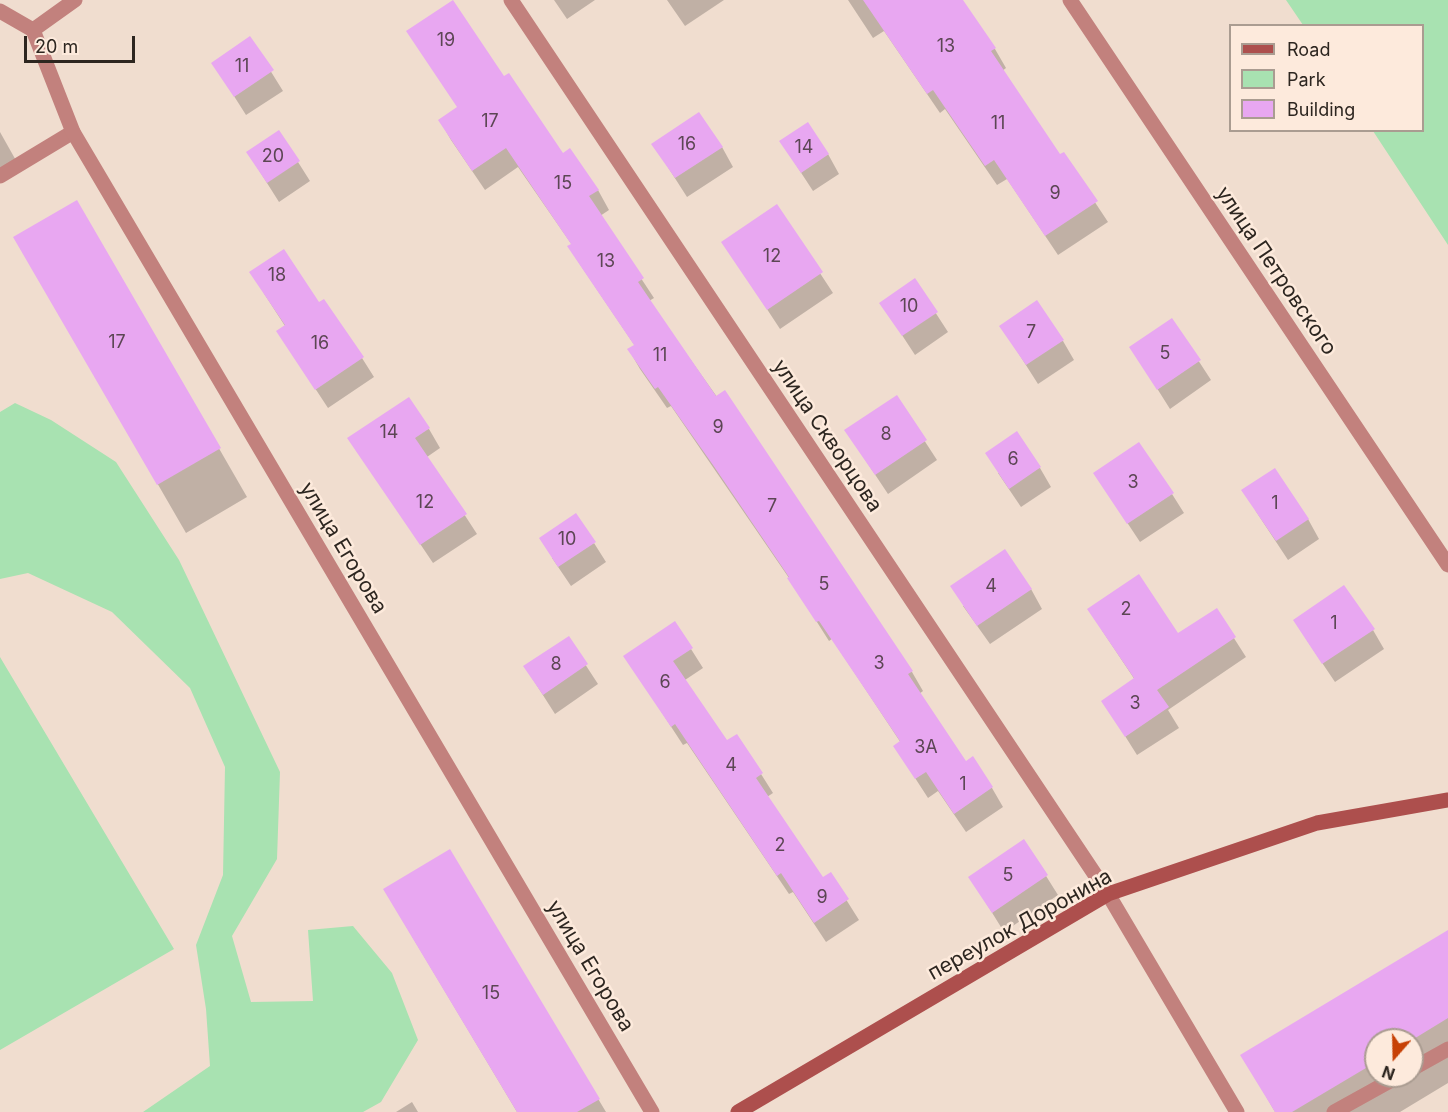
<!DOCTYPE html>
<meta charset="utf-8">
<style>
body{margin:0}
#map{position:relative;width:1448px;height:1112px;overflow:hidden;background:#f0ddcf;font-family:Inter,sans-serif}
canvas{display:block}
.legend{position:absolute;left:1229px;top:24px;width:195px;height:108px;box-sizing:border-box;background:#fdeadc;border:2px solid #aa9c91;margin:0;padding:8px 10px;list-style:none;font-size:18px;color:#2d2620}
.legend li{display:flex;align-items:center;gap:12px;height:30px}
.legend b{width:30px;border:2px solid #aa9c91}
.north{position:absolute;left:1364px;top:1028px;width:60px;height:60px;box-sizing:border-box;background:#fdeadc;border:2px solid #aa9c91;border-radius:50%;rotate:200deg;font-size:16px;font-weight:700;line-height:24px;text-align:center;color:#2d2620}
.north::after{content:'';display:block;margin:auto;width:21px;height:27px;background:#c74106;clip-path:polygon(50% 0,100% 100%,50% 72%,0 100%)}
.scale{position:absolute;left:24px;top:36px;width:111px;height:27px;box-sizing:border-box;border:3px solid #2d2620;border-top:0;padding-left:8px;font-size:18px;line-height:21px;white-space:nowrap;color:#2d2620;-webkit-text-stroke:4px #fdeadc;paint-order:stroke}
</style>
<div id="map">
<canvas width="1448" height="1112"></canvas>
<ul class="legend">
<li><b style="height:8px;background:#ad4f4d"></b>Road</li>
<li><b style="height:16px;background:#a8e2b1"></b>Park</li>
<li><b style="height:16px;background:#e8a7f1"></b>Building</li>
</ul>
<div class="north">N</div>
<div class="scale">20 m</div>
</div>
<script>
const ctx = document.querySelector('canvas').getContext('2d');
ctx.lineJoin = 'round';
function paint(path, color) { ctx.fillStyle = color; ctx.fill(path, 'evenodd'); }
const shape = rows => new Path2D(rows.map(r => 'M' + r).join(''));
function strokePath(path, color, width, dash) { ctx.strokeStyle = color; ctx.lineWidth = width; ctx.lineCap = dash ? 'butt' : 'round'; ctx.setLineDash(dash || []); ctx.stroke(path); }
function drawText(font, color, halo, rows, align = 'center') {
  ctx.font = font + ' Inter,sans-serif'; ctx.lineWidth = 5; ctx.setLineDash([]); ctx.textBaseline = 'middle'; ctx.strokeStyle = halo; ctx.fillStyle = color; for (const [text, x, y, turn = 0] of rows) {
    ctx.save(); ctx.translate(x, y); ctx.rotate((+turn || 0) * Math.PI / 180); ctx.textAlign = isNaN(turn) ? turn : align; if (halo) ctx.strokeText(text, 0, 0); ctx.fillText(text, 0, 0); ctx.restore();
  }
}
const green = shape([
 [1286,0,1448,0,1448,245,1373,131,1422,130,1422,26,1303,25],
 [15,403,51,420,116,462,179,560,280,772,277,859,232,936,251,1002,313,1001,308,930,353,926,392,973,418,1040,381,1102,363,1112,143,1112,210,1066,206,1009,196,945,223,875,225,767,190,688,112,612,28,573,0,579,0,412],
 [0,657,174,949,0,1050]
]);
const shadow = shape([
 [554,0,595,0,567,19],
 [667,0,724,0,685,26],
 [848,0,961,0,995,49,1006,68,1002,71,1060,156,1063,154,1108,222,1058,255,1007,179,997,185,945,109,940,113,884,31,873,38],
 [408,32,503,78,562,155,598,190,609,210,600,216,654,298,649,301,912,672,923,691,919,694,966,763,992,788,1003,807,966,832,938,791,928,798,895,747,901,743,832,639,829,641,789,578,671,406,667,408,640,369,629,350,635,346,581,266,569,247,572,245,518,167,485,190,451,140,440,121,463,113],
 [250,38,283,91,246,115,213,63],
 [0,132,18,164,0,176],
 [279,132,310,181,279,202,248,153],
 [781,142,828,154,839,174,813,191],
 [653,144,722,147,733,167,687,197],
 [77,202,247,497,186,533,15,237],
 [776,206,833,293,780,329,723,242],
 [915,281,948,332,915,355,881,303],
 [263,292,319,304,362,358,374,377,328,408,278,332,285,326],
 [1172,320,1211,380,1170,409,1131,347],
 [1001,326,1063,341,1074,360,1038,384],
 [896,397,937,460,888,494,858,449],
 [429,429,440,448,427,457,477,534,433,563,349,438],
 [1040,468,1051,487,1021,507,998,473],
 [1095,474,1172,494,1184,513,1140,542],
 [1255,510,1308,519,1319,539,1288,560],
 [594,543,606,562,571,586,552,558],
 [1031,589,1042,609,990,644,963,606],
 [1216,610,1246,657,1168,710,1179,728,1137,755,1103,701,1135,680,1101,629,1178,635],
 [1373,630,1384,649,1335,682,1306,639],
 [568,638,598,684,555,714,525,667],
 [691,649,703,668,685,680,727,742,737,736,773,793,767,797,823,879,830,874,859,920,826,942,793,892,789,894,687,743,683,745,625,656],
 [1024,841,1058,895,1004,932,970,877],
 [449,851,606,1112,517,1112,413,938,385,890],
 [1448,931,1448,1083,1400,1112,1275,1112,1242,1055],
 [1376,1040,1412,1040,1412,1076,1376,1076],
 [412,1102,418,1112,396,1112]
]);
const building = shape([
 [453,0,504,76,509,73,563,153,570,148,599,190,589,196,644,278,638,282,716,396,725,390,913,671,908,674,966,761,973,756,993,787,954,814,926,772,915,779,893,746,900,741,819,621,816,622,787,578,789,577,713,465,658,387,655,389,627,349,634,345,567,246,571,244,506,148,472,171,438,120,457,107,406,31],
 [863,0,963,0,996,48,991,51,1060,154,1064,152,1098,201,1045,236,994,160,985,166,933,90,927,94],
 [250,36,274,70,234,97,211,63],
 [699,112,723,147,675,178,651,144],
 [808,122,829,154,801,173,779,141],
 [279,130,300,161,267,183,246,152],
 [77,200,221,448,157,485,13,237],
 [777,204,823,272,767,310,721,242],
 [284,249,319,302,324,299,364,357,315,390,276,331,285,325,249,272],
 [915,278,938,312,902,336,879,303],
 [1037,300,1064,340,1026,365,999,326],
 [1172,318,1201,360,1157,390,1129,347],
 [897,395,927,440,875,475,844,430],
 [409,397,430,428,415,438,467,514,420,545,347,438],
 [1017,431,1041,467,1009,489,985,453],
 [1139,442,1174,493,1127,524,1093,473],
 [1275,468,1309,519,1276,541,1241,490],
 [576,513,596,542,558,567,539,538],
 [1005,549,1032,589,977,626,950,586],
 [1139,574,1178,633,1217,608,1236,637,1157,690,1169,707,1125,737,1101,701,1134,678,1087,609],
 [1344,585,1375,629,1322,664,1293,620],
 [675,621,693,648,673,661,727,740,737,734,763,773,756,778,823,877,831,872,849,899,814,923,781,873,777,876,675,724,671,727,623,656],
 [569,636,588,664,543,695,523,666],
 [1024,839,1048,875,992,913,968,877],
 [450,849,600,1099,577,1112,517,1112,383,889],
 [1448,930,1448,1018,1412,1040,1376,1040,1376,1062,1292,1112,1275,1112,1240,1055]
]);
const lane = shape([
 [0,176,73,132],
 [1108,894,1237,1112],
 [1412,1069,1448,1049],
 [1334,1112,1399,1076]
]);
const street = shape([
 [511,0,1108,894],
 [1070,0,1448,565],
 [0,11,33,30,73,132,652,1112],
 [33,30,75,0]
]);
const secondary = shape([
 [738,1112,1108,894,1317,823,1448,800]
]);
const numberNames = [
 ["19",446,41],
 ["13",946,47],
 ["11",242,67],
 ["17",490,122],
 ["11",998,124],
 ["16",687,145],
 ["14",804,148],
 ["20",273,157],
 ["15",563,184],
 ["9",1055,194],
 ["12",772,257],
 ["13",606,262],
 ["18",277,276],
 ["10",909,307],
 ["7",1031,333],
 ["17",117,343],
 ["16",320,344],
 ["5",1165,354],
 ["11",660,356],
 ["9",718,428],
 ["14",389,433],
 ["8",886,435],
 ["6",1013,460],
 ["3",1133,483],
 ["12",425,503],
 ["1",1275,504],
 ["7",772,507],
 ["10",567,540],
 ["5",824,585],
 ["4",991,587],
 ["2",1126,610],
 ["1",1334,624],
 ["3",879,664],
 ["8",556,665],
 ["6",665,683],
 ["3",1135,704],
 ["3А",926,748],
 ["4",731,766],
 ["1",963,785],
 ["2",780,846],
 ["5",1008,876],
 ["9",822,898],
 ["15",491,994]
];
const streetNames = [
 ["улица Петровского",1276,271,56],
 ["улица Скворцова",827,436,56],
 ["улица Егорова",343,548,59],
 ["переулок Доронина",1020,925,-29],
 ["улица Егорова",590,966,59]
];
paint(green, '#a8e2b1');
paint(shadow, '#0003');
paint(building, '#e8a7f1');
strokePath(lane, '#c2817d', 15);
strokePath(street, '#c2817d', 15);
strokePath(secondary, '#ad4f4d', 15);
drawText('18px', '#5c4654', null, numberNames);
drawText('21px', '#2d2620', '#fdeadc', streetNames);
</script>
